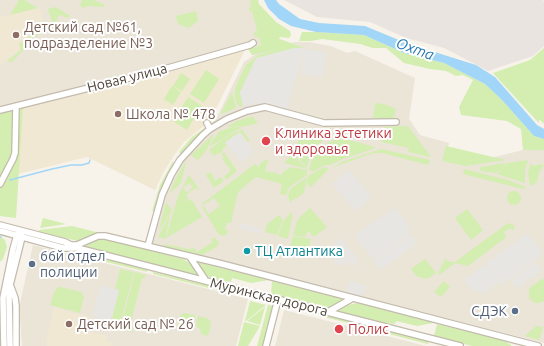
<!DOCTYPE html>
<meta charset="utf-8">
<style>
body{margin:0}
canvas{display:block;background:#f7f3ea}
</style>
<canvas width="544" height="346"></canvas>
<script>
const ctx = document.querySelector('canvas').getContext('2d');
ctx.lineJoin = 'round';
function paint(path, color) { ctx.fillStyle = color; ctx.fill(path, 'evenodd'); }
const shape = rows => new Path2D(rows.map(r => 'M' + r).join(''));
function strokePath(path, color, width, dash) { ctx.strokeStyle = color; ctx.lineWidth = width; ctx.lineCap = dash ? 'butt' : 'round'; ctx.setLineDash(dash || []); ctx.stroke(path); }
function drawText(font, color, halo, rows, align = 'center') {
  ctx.font = font + ' Ubuntu,sans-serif'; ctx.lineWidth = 4; ctx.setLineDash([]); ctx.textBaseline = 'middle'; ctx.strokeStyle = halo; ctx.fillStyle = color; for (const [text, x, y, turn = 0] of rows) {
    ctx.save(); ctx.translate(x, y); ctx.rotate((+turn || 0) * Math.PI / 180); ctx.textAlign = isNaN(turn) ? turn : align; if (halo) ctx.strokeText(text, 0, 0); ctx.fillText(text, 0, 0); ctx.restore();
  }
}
const residential = shape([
 [0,0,251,0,262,45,0,110],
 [295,42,309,42,331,46,347,53,355,51,415,78,409,119,420,135,449,143,445,158,466,164,523,150,544,150,544,343,151,243,164,196,178,166,213,125,244,62,257,53],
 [33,245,248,299,236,346,22,346,20,318,20,303],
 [284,310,426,346,275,346]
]);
const industrial = shape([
 [284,0,543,0,544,2,544,46,533,56,488,71,444,48,406,38,370,22,317,17]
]);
const education = shape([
 [38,8,41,10,43,26,19,44,20,50,0,66,0,17],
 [245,50,210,121,184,142,173,157,163,173,155,190,87,157,18,174,23,108,149,78],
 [54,307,89,317,86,331,107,336,106,341,112,342,111,346,47,346,46,343]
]);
const green = shape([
 [19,0,24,0,38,8,10,15],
 [82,0,93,0,104,4,104,7,89,6,83,8,80,5],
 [250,0,258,0,259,4,276,22,290,31,291,35,289,38,280,37,279,38,280,39,304,48,294,48,240,92,243,106,239,107,235,99,235,88,246,65,258,55,279,49,252,55,248,49,261,45,259,37,256,37,254,35,254,33,257,31,252,11,249,11,249,8,251,7],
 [56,7,70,16,68,18,64,17,62,15,58,16,57,21,52,22,48,9],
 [196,11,198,21,189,28,178,24,176,16],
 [44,26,46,30,41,32,36,37,33,36,28,40,30,43,12,62,7,61,21,50,19,44],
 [302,32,317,32,364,35,404,53,444,63,485,84,502,100,534,136,544,139,544,150,523,150,521,129,507,121,461,115,459,107,473,80,463,75,456,76,446,71,430,69,404,63,386,48,373,48,360,44,322,39,311,41,299,41],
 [544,48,544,124,539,119,539,123,536,120,493,73,530,60],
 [206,70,219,79,204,103,190,94],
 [181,73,190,79,182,91,173,86],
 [172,86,181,92,173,105,164,99],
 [232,92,236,108,222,114,221,113],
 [188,97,202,106,187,130,173,121],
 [375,103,384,104,396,109,394,118,373,118],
 [23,108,16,218,0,216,0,113],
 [252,116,258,123,247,126,226,127,237,121],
 [216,120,213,125,187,146,181,155,179,152,192,137],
 [408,126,431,157,408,152,409,148,381,142,384,127],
 [233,127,242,127,209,147,213,140,220,131],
 [302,127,329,135,329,137,314,147,310,152,307,168,300,160,296,149],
 [242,129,250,141,248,142,240,132,225,143,227,146,222,149,223,151,214,156,209,150,223,139],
 [214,134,206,151,198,160,191,155],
 [338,137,375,147,375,148,343,159,330,165,325,165,312,172,309,169,312,159,314,154,323,146],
 [446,146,506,160,465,166,442,161],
 [381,149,430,160,428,165,382,153,376,153,367,155,331,168,344,161],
 [224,152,237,171,226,180,224,177,231,170,222,159,224,158,221,154],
 [295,152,299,161,307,169,284,163],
 [266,159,268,161,265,171,273,173,274,172,277,173,277,174,282,175,283,172,291,167,307,170,307,175,292,185,288,189,286,195,280,194,282,184,256,177,238,192,231,223,227,223,225,229,228,231,227,234,224,236,219,235,202,207,204,206,202,204,255,164,259,167,260,164],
 [214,198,220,206,209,214,203,205],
 [528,160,525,171,525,183,497,174,507,163],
 [173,161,174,165,156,210,152,211,160,185],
 [185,162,186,163,181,183,169,194,175,180],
 [504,163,505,164,502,169,495,173,481,171,480,168,481,167],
 [530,164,535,166,540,164,544,165,539,172,537,182,530,186,528,173],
 [324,167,329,169,311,187,307,184,308,176],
 [464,169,508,180,525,187,526,188,523,189,463,174],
 [210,172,213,175,212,175,215,181,220,177,224,181,214,188,206,175],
 [189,175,199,189,198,190,196,188,191,191,189,190,193,187,189,183,183,188,186,192,189,191,190,192,186,195,188,198,186,202,189,199,191,201,192,200,202,217,166,238,178,196],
 [307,177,304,193,290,202,288,196,290,189],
 '507 198a7 7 0 1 1 14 0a7 7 0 1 1-14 0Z',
 [166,202,172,210,159,231,159,230],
 [310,208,327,227,314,237,308,231,305,237,293,235,298,219],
 [467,209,483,230,471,240,455,218],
 [292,211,292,218,288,239,278,236,283,222],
 [279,215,283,220,277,235,265,232,267,224],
 [169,216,170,217,165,239,158,237],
 [43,218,66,224,40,228],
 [508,223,514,225,514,230,512,230,510,228,504,232,506,236,505,238,468,266,455,263,439,275,438,273,445,259,450,262,455,262],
 [72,226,100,233,90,236,78,241,39,232,39,230],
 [0,236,5,240,7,247,3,259,0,262],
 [293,236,311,239,308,251,290,247],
 [215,237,216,240,219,241,218,246,202,255,164,246,165,244,188,249,194,248,197,252,213,242,211,239],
 [98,239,107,239,183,259,191,264,197,275,84,248,90,242],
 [66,251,79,252,147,270,147,272,66,252],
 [425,259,436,273,427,279,416,276,411,269],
 [197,262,269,280,251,283,232,278,231,282,213,279,207,276],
 [120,269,134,272,119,328,110,326,119,290,115,289],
 [135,272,146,275,145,278,142,278,130,326,133,328,132,332,120,329],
 [153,272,266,300,265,302,153,274],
 [542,279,544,279,544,301,539,303,535,303,529,298,529,290,531,287],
 [272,281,342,299,343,300,334,306,325,308,271,294],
 [444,281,450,287,441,297,434,292],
 [58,287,61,287,81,292,84,297,80,313,50,305,54,292],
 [250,301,266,305,246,321,245,321],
 [357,303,433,322,433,323,417,326,396,321,395,324,384,323,337,312,337,310,348,305],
 [268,305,273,306,263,346,257,346],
 [265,307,260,325,247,321],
 [184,313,195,315,193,325,188,326,184,330,177,328,180,315],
 [198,316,207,318,210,321,211,325,208,336,201,334,200,329,196,326],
 [325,316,334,317,381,329,381,331,324,317],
 [244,322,260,326,248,346,238,346],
 [437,324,505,341,512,346,472,346,434,336],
 [536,326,543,327,539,340,525,336],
 [387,330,429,341,428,344,385,333]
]);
const parking = shape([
 [294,48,304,48,287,110,265,104,243,106,240,92,256,58],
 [304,49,326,52,323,77,301,74],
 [240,132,254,152,241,162,225,142],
 [348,170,372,197,356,211,332,184],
 [395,207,411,229,408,231,410,234,374,261,355,236],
 [241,223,262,229,261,234,239,228],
 [528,233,543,254,502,285,486,263],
 [411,235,417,243,381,270,374,262],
 [341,238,359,261,354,266,350,261,343,266,336,264,330,256,326,259,322,253],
 [535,262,542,270,517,289,511,280],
 [486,264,499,282,481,295,476,289,473,291,464,280],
 [349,281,366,285,363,296,346,292],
 [100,285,119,290,110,325,100,323,101,319,92,316]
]);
const water = shape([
 [264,0,276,0,279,4,300,19,319,23,365,26,406,43,476,65,495,77,537,125,544,129,544,139,534,136,502,100,485,84,444,63,404,53,364,35,316,32,291,26,279,19,268,8]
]);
const stream = shape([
 [10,180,52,169,71,165,82,165,89,163,90,160],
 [0,237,1,237]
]);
const minor = shape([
 [0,110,161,70,250,45,253,43],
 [207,123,210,129],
 [0,184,13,159,15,153,16,106],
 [0,225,65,242,77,248,460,346],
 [0,231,63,248,74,248],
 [70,245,77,245,98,236,105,236,222,264,538,346],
 [148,246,162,195,171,175,180,160,203,135,210,129,227,119,247,111,265,107,324,123,396,122],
 [190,257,206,281],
 [11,287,15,298,16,306,16,346],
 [328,312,351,299],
 [4,346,3,298,13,249,17,235,21,231],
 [10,346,9,298,10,285,22,237,21,231],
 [266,346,278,299]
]);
const markers = [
 [16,35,4,"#8d6e63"],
 [118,114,4,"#8d6e63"],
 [266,141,5,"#e0444e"],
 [247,251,4,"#0f9aa8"],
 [32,264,4,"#5c6f8a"],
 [515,311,4,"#5c6f8a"],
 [69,324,4,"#8d6e63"],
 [339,329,5,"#e0444e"]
];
const educationNames = [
 ["Детский сад №61,",24,27],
 ["подразделение №3",24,43],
 ["Школа № 478",126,114],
 ["Детский сад № 26",77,324]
];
const streetNames = [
 ["Новая улица",127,78,-14],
 ["Муринская дорога",269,297,14]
];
const healthNames = [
 ["Клиника эстетики",275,133],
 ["и здоровья",275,149],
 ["Полис",348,329]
];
const cultureNames = [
 ["ТЦ Атлантика",255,251]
];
const serviceNames = [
 ["66й отдел",40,256],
 ["полиции",40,272],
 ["СДЭК",507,311,"right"]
];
const waterNames = [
 ["Охта",415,49,20]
];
paint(residential, '#ebe5d8');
paint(industrial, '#e9e4df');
paint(education, '#f1e8d3');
paint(green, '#d3eeb0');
paint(parking, '#e8e6e2');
paint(water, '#a2d6f8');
strokePath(stream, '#a2d6f8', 1.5);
strokePath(minor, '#c3bbac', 8);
strokePath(minor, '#fff', 5.5);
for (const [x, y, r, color] of markers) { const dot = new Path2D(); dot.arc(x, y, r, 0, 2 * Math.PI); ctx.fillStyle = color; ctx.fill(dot); strokePath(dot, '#fff', 1.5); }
drawText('14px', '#785e54', '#fff', educationNames, 'left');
drawText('14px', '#4c4437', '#fff', streetNames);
drawText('14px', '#be3a42', '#fff', healthNames, 'left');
drawText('14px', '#0d838f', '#fff', cultureNames, 'left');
drawText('14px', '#4e5e75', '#fff', serviceNames, 'left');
drawText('italic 15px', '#2177b3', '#fff', waterNames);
</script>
